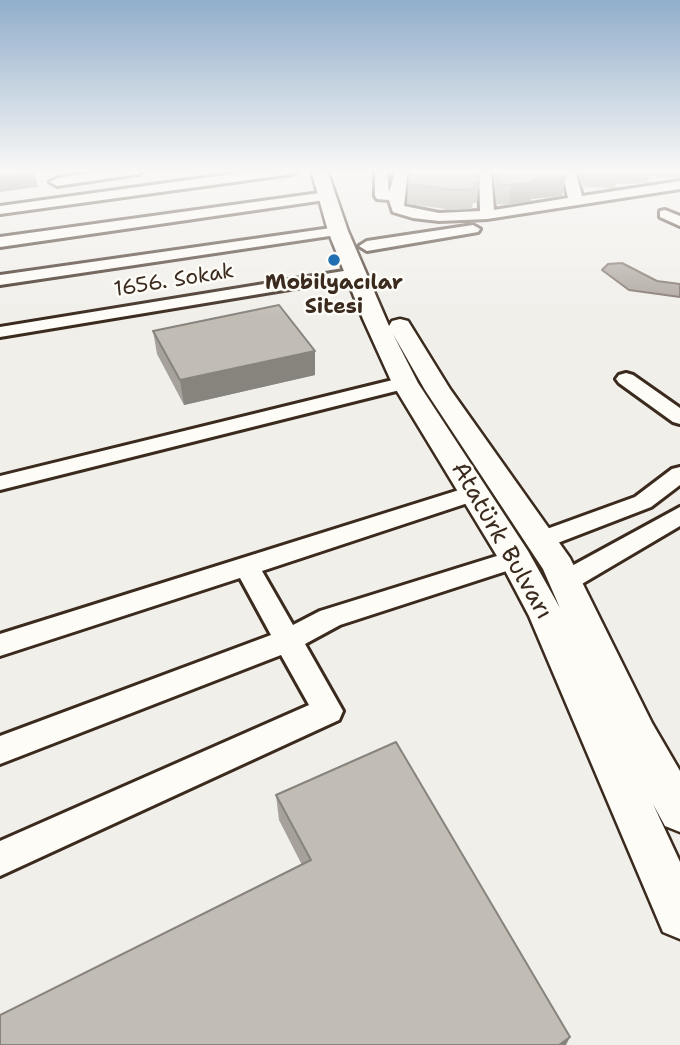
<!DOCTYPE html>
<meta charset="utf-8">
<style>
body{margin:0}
canvas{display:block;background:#f1efea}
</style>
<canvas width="680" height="1045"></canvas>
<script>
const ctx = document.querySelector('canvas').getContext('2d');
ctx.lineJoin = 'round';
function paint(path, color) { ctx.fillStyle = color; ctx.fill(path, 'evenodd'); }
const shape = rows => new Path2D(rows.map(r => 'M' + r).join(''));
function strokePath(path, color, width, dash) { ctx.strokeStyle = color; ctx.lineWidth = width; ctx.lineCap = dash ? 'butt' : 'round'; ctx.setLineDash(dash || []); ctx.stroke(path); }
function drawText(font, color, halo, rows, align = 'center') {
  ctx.font = font + ' "Shantell Sans",sans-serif'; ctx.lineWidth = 5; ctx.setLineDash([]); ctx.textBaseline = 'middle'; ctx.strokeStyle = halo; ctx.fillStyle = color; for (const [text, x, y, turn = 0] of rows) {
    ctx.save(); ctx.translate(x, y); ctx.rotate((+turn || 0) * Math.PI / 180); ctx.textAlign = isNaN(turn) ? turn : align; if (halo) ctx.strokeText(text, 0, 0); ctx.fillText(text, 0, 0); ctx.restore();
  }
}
const water = shape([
 [622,263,657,281,680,284,680,297,629,290,602,270,608,264,622,263]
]);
const minor = shape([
 [109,170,144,170,138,174,57,186,50,182,57,178,109,170],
 [261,170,298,170,292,174,0,214,0,206,261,170],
 [375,170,387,170,389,192,396,170,408,170,404,206,439,213,480,211,479,170,491,170,494,210,568,198,562,170,575,170,582,196,680,181,680,189,487,219,439,221,413,218,393,212,389,200,377,199,375,196,375,170],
 [327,192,332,193,332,199,0,247,0,237,327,192],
 [665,210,680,216,680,226,660,217,660,211,665,210],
 [473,225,480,229,478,232,367,251,359,246,367,241,473,225],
 [338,227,345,231,343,234,0,285,0,275,338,227],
 [356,269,362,271,364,274,362,277,0,337,0,327,356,269],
 [626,373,633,375,680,408,680,424,673,422,619,383,616,379,619,375,626,373],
 [405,377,412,379,415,383,412,387,0,490,0,476,405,377],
 [680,467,680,485,651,507,542,549,533,546,529,540,533,534,635,497,672,469,680,467],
 [475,485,483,488,487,493,483,498,262,571,293,625,320,611,516,550,525,553,529,559,525,565,340,625,305,644,343,711,339,720,0,876,0,841,309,705,281,655,0,764,0,736,271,635,240,578,0,656,0,634,475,485],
 [680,507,680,526,575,588,566,591,557,588,553,581,557,574,680,507]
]);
const major = shape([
 [311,170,327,170,348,231,389,326,392,321,400,319,408,321,450,389,570,558,652,723,680,771,680,832,665,826,653,804,680,862,680,939,663,932,529,616,500,561,392,383,363,319,328,231,311,170],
 [393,334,425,390,543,569,560,608,528,551,418,383,393,334]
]);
const wall = shape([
 [493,170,565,170,562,196,531,199,531,201,509,205,496,204],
 [577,170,680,170,680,178,649,176,648,183,616,184,615,188,582,187],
 [479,183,477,203,473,203,472,209,454,210,407,204,408,184],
 [153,331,315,375,184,405,157,354],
 [276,795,566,1045,302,865,279,820]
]);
const shadedWall = shape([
 [34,170,38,187,0,192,0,176],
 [566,177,562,196,531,199,531,201,509,205,511,185,533,180],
 [315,351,315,375,184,405,180,380],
 [570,1037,566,1045,559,1045]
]);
const building = shape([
 [0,170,34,170,35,172,0,176,0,170],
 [411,170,479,170,479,183,475,183,474,189,456,190,408,184,411,170],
 [497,170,565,170,566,177,533,180,534,182,511,185,499,185,497,170],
 [279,305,315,351,180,380,153,331,279,305],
 [396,742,570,1037,559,1045,0,1045,0,1015,311,860,276,795,396,742]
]);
const markers = [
 [334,260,7,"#1f6fb2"]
];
const farStreetnames = [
 ["1656. Sokak",174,281,-9]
];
const farPoinames = [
 ["Mobilyacılar",334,284],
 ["Sitesi",334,308]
];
const streetNames = [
 ["Atatürk Bulvarı",501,541,60]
];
paint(water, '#aea69f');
strokePath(water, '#80746b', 2);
strokePath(minor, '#3b2a1e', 6);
strokePath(major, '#3b2a1e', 5);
paint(minor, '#fdfcf7');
paint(major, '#fdfcf7');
paint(wall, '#a6a29b');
paint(shadedWall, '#87847e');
paint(building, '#c1bcb4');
strokePath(building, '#87847e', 2);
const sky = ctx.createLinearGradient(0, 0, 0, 317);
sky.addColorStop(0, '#91aecb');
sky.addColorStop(0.54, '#f9f8f6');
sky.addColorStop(1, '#f9f8f600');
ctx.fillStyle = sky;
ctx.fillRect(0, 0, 680, 317);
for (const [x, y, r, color] of markers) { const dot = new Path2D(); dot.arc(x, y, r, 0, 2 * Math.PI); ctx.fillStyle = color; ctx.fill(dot); strokePath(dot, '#fdfcf7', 2.5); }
drawText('21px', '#3b2a1e', '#fdfcf7', farStreetnames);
drawText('bold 21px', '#3b2a1e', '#fdfcf7', farPoinames);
drawText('24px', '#3b2a1e', '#fdfcf7', streetNames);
</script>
